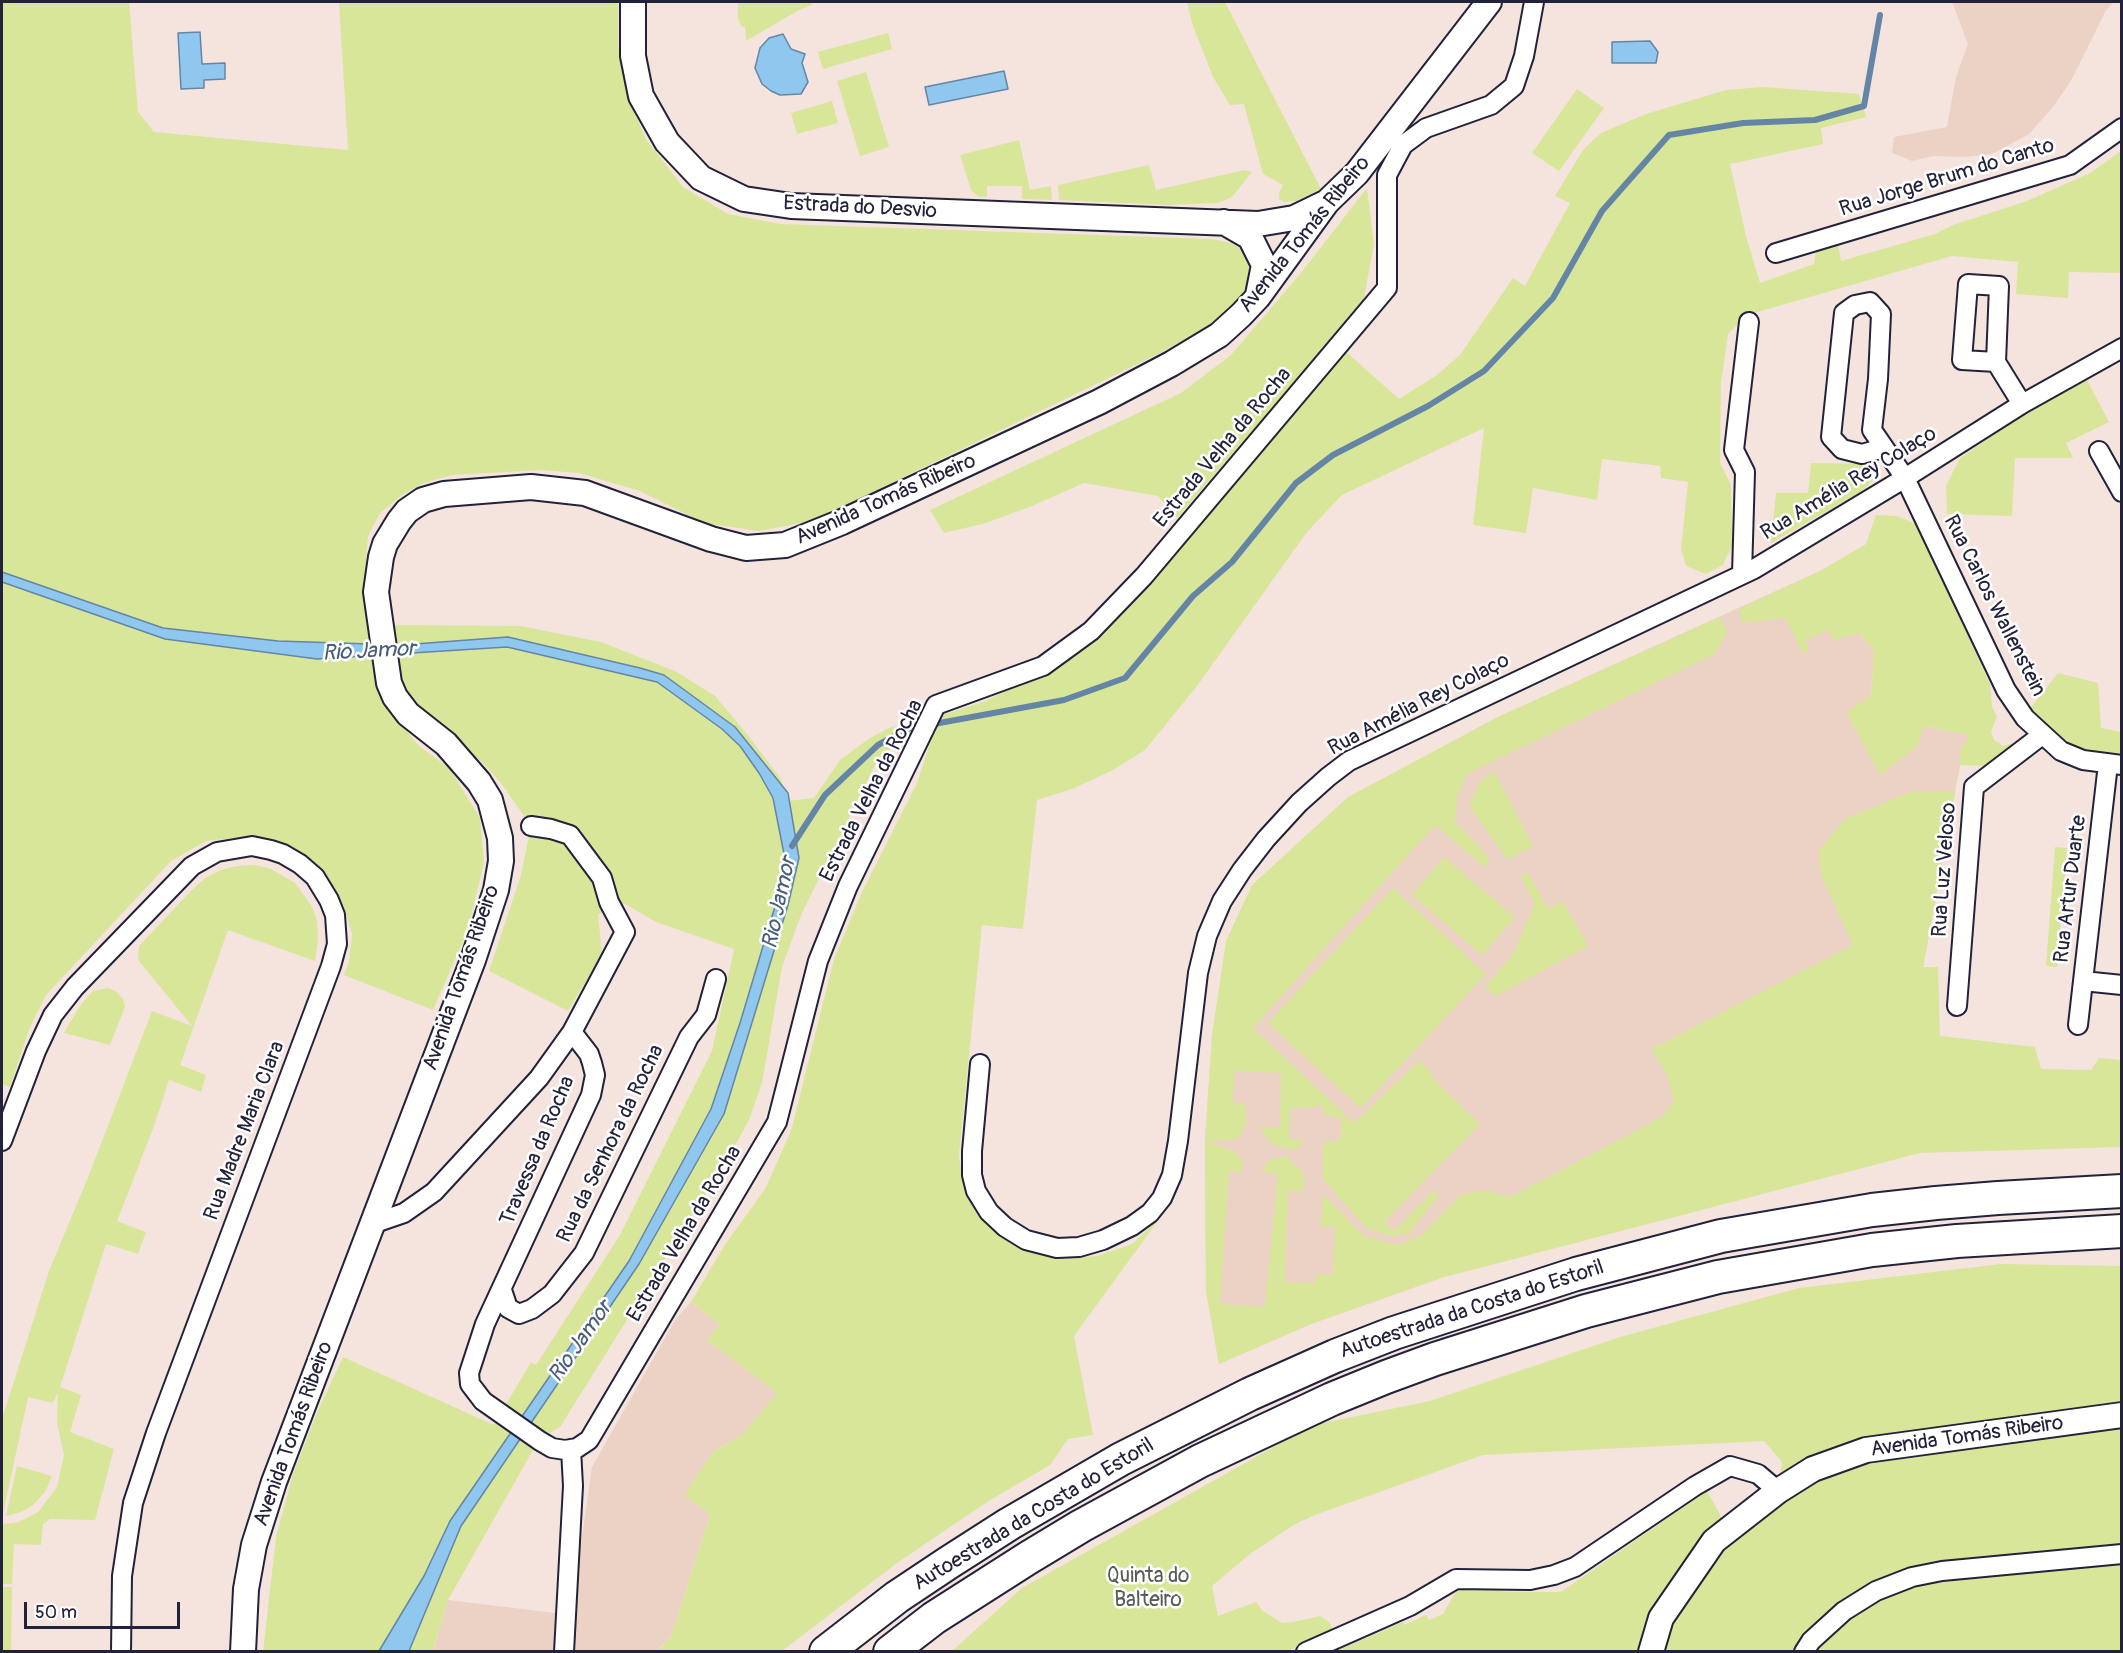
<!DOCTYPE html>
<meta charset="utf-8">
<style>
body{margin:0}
#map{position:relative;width:2123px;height:1653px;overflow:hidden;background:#f4e4dd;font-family:Pangolin,sans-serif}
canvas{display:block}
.frame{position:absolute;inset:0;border:3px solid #22223b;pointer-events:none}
.scale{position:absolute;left:24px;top:1602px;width:156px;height:27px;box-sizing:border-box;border:3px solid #22223b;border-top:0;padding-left:8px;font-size:18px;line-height:21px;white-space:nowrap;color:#22223b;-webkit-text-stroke:4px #fff;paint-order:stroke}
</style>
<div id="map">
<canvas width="2123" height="1653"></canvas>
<div class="frame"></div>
<div class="scale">50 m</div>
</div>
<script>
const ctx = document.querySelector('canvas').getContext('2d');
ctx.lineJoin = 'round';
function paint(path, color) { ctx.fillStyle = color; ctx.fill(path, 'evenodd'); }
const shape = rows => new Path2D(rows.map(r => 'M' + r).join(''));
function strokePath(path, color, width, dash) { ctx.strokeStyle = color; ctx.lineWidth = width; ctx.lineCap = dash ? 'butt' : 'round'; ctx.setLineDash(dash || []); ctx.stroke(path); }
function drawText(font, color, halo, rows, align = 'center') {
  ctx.font = font + ' Pangolin,sans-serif'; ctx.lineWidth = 5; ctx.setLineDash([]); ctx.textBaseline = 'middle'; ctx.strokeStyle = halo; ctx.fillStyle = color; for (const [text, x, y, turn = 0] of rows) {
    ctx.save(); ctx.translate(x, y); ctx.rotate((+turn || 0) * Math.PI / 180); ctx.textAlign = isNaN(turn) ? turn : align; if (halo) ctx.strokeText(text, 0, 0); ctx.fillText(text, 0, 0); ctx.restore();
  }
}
const built = shape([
 [1952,2,2114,2,2105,12,2072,79,2053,107,2029,134,1992,154,1965,157,1933,156,1912,161,1892,153,1894,137,1947,127,1956,77,1968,44],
 [1820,571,1847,619,1874,651,1871,695,1880,775,1917,746,1923,726,1971,735,1960,750,1960,765,1923,968,1441,1278,1311,1324,1219,1364,1206,1291,1205,1140,1212,1035,1252,885,1461,737,1496,718],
 [691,1302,720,1325,707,1340,778,1393,742,1435,713,1452,685,1495,710,1514,671,1637,656,1651,433,1652,448,1600,571,1615,592,1467,675,1320]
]);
const green = shape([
 [2,2,129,2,138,112,154,132,348,150,339,2,618,2,618,47,630,103,646,139,683,187,728,214,780,224,1212,239,1231,243,1241,249,1249,259,1251,270,1250,281,1245,293,1237,301,1209,326,1156,355,813,521,758,531,704,523,640,491,579,473,541,470,452,475,424,483,402,495,380,513,368,536,366,557,367,601,383,701,418,745,449,768,480,818,484,863,467,932,433,1010,344,975,349,961,352,934,344,907,322,870,289,846,251,836,206,841,171,861,46,995,30,1027,10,1087,2,1084],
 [738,2,811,2,812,5,797,11,746,41,745,27,741,26,738,19],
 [1187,2,1225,2,1321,189,1296,201,1285,202,1279,199,1279,193,1283,185,1263,174,1244,104,1230,105,1213,77,1193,26],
 [888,33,892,49,823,69,818,52],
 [866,72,889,147,860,156,837,81],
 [1763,87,1859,94,1866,117,1821,128,1823,144,1730,164,1746,236,1760,283,1814,264,1816,251,1838,245,1841,261,1935,234,1953,225,2027,201,2090,173,2121,151,2121,273,2069,272,2068,298,2016,294,2018,262,1952,256,1747,315,1728,334,1721,382,1720,463,1731,485,1732,546,1723,565,1706,574,1686,566,1681,549,1688,482,1661,478,1660,466,1602,459,1597,500,1533,488,1526,533,1473,525,1484,428,1342,495,1307,532,1197,686,1145,750,1111,771,1072,789,1037,800,1023,929,982,925,959,1155,962,1178,970,1200,981,1218,1016,1245,1056,1259,1097,1256,1132,1244,1160,1218,1074,1336,1093,1435,1068,1439,1050,1465,987,1502,897,1563,782,1651,656,1652,671,1637,710,1514,684,1495,713,1452,742,1435,777,1393,707,1340,720,1325,691,1302,724,1246,765,1189,791,1131,834,959,862,892,917,783,939,716,983,702,1058,666,1091,643,1147,587,1225,490,1345,351,1399,399,1437,375,1460,355,1513,278,1525,286,1570,203,1555,196,1583,150,1601,133,1646,114,1726,90],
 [1577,89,1604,108,1559,171,1532,153],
 [832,101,838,123,797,134,791,113],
 [1019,140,1030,190,1051,186,1052,200,1022,199,1022,186,987,186,987,197,980,197,974,193,971,190,960,155],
 [1149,165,1156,190,1245,170,1252,172,1232,197,1218,203,1167,205,1059,200,1058,185],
 [1367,188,1374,245,1363,302,1177,518,1158,496,1084,483,1032,506,986,523,944,533,930,510,1181,393,1231,355,1300,274],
 [2087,380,2109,422,2066,443,2073,458,2015,458,2012,516,1947,514,1946,486,1960,458,2017,419],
 [1811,463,1870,464,1875,472,1872,481,1862,491,1771,543,1776,493,1808,493],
 [1876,515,1897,516,1916,524,1990,684,1992,707,1997,717,1991,731,1994,740,2004,746,2014,743,2017,748,1996,763,1986,766,1960,765,1960,750,1970,735,1924,726,1918,746,1880,775,1846,713,1871,695,1874,651,1859,633,1835,640,1827,630,1806,640,1809,651,1803,653,1785,618,1742,623,1739,609,1820,571,1866,544],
 [1720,617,1727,633,1715,654,1467,774,1457,797,1455,821,1489,858,1485,868,1435,825,1253,1028,1354,1123,1419,1061,1432,1073,1431,1077,1480,1124,1387,1219,1386,1226,1395,1230,1433,1191,1439,1195,1409,1233,1391,1236,1366,1228,1323,1179,1322,1143,1340,1140,1342,1118,1324,1115,1323,1106,1290,1109,1289,1139,1304,1140,1300,1146,1295,1150,1273,1145,1260,1128,1280,1128,1281,1073,1235,1071,1232,1101,1245,1105,1246,1124,1240,1136,1234,1140,1206,1141,1234,1151,1242,1160,1242,1172,1229,1171,1220,1304,1265,1307,1278,1174,1262,1171,1268,1161,1286,1156,1304,1174,1303,1191,1288,1191,1285,1282,1316,1283,1317,1274,1333,1275,1335,1227,1320,1226,1323,1194,1364,1236,1397,1245,1422,1235,1460,1195,1484,1190,1510,1197,1662,1117,1674,1102,1667,1075,1651,1049,1853,945,1821,875,1819,850,1846,818,1911,792,1955,791,1923,967,1938,967,1940,1036,2035,1047,2041,1069,2091,1070,2099,1058,2121,1060,2121,1147,1920,1153,1441,1278,1311,1324,1219,1364,1206,1291,1205,1140,1212,1035,1226,941,1252,885,1348,797,1498,717],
 [392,625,521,626,601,642,677,672,715,696,747,734,781,779,788,801,814,798,840,760,870,738,889,728,919,720,917,732,898,741,876,763,801,915,782,967,762,1083,749,1120,727,1160,560,1427,548,1434,533,1450,448,1600,433,1651,263,1652,276,1537,293,1474,319,1408,343,1357,494,1425,531,1362,536,1365,620,1235,712,1051,734,949,656,922,625,904,598,914,602,954,568,1011,489,971,521,875,531,826,501,783,481,761,430,723,413,706,400,682],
 [2058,673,2098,683,2101,728,2121,732,2121,754,2077,749,2050,733,2034,713,2031,707],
 [1495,771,1497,777,1533,846,1508,860,1469,806,1480,782],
 [2055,847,2067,848,2057,967,2046,966],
 [1444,857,1515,917,1482,955,1412,895],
 [255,865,271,869,295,883,311,905,317,920,318,939,315,961,228,930,180,1065,206,1075,201,1092,169,1080,154,1126,117,1221,146,1232,138,1254,106,1244,60,1387,81,1395,70,1432,114,1449,95,1520,50,1519,43,1524,41,1545,14,1544,12,1584,2,1584,2,1531,3,1524,19,1522,38,1512,57,1487,64,1455,57,1423,58,1392,53,1403,28,1397,2,1518,2,1419,49,1271,89,1175,152,1011,192,1026,138,960,139,946,188,894,205,878,221,870,237,866],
 [1528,873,1548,909,1563,901,1588,946,1496,996,1485,987,1513,954,1535,904,1521,877],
 [1393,888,1486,974,1361,1108,1268,1023],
 [108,988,117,992,123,999,125,1007,110,1045,64,1033,79,1007,93,991],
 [2001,1264,2121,1266,2121,1651,1337,1651,1403,1622,1404,1625,1426,1615,1429,1620,1443,1614,1455,1593,1469,1584,1506,1592,1561,1592,1707,1491,1728,1529,1778,1491,1782,1462,1764,1441,1483,1455,1315,1515,1295,1524,1250,1554,1212,1586,1218,1616,1256,1602,1263,1611,1282,1623,1293,1622,1320,1616,1329,1622,1332,1627,1330,1633,1326,1636,1288,1651,951,1652,1022,1588,1313,1425,1430,1401,1620,1337,1799,1288],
 [17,1466,52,1476,45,1492,32,1506,21,1512,6,1516],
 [2,1587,12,1587,11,1651,2,1651]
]);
const water = shape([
 [200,32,202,64,225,63,225,79,204,80,204,88,181,89,178,33,200,32],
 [783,34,791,49,805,54,802,63,808,82,801,94,780,95,771,91,762,84,755,68,760,48,769,38,783,34],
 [1650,41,1658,52,1656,63,1612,63,1612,42,1650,41],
 [1004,71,1008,89,929,105,925,87,1004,71],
 [2,572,163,628,278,641,401,645,508,637,640,668,664,675,735,727,788,793,799,858,788,905,724,1114,639,1264,461,1526,409,1651,379,1651,424,1576,450,1521,629,1261,711,1109,740,1023,776,903,784,854,773,798,759,773,740,746,722,729,657,682,507,647,317,659,165,639,2,582,2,572]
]);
const stream = shape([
 [792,846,825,795,878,745,907,729,1064,700,1125,678,1193,596,1232,562,1296,483,1333,455,1428,406,1484,371,1553,298,1602,211,1669,135,1743,123,1815,120,1864,106,1880,15]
]);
const street = shape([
 [1776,253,2070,165,2122,128],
 [1996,362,1999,286,1968,284,1962,360,1996,362,2022,404],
 [1883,448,1862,454,1842,449,1831,437,1844,313,1855,305,1870,302,1881,314,1878,379,1872,430,1905,478,2006,690,2025,718,2061,751,2083,760,2122,765],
 [2099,451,2122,492],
 [1742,574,1745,472,1734,450,1749,322],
 [2108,764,2083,981,2122,985],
 [1957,1006,1974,787,2042,735],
 [2078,1025,2083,981],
 [572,1032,589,1054,592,1063,595,1075,591,1095,485,1324,469,1373,470,1384,483,1401,540,1441,552,1448,565,1450,577,1448,589,1440,777,1122,818,961,848,886,936,705,1043,666,1091,631,1144,576,1387,288,1387,175,1403,145,1426,128,1491,105,1514,86,1524,56,1534,2],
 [980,1064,972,1151,972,1175,976,1191,989,1212,1005,1227,1026,1240,1057,1248,1079,1247,1103,1240,1132,1226,1150,1213,1162,1198,1172,1175,1178,1141,1198,973,1207,936,1222,901,1242,870,1266,839,1299,803,1328,777,1349,761,1754,569,1905,478,2022,404,2122,348],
 [2,1141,36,1051,53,1015,75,987,192,866,217,852,252,846,271,850,283,854,300,864,315,877,329,900,335,915,337,944,331,966,156,1433,133,1503,122,1576,121,1652],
 [372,1224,404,1213,434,1192,539,1078,572,1032,625,932,609,902,602,878,570,835,551,829,531,826],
 [502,1290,508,1308,519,1314,532,1309,552,1294,584,1253,689,1037,706,1015,716,979],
 [564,1652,573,1486,571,1449],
 [1306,1652,1410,1606,1456,1579,1530,1580,1554,1575,1575,1567,1695,1486,1730,1466,1758,1474,1778,1491],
 [1804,1652,1811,1641,1844,1611,1876,1591,1912,1577,1942,1571,2122,1554]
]);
const secondary = shape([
 [633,2,633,56,641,96,667,142,701,178,744,199,791,206,1258,224,1294,218,1325,203],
 [1224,222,1250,237,1264,265,1258,295],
 [243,1652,246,1589,254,1545,274,1482,473,960,496,890,501,861,500,838,490,800,479,782,446,744,408,714,395,697,389,683,376,592,381,557,385,544,399,521,407,511,423,500,444,494,531,487,585,493,711,539,746,548,785,545,842,522,1099,402,1171,364,1219,335,1241,315,1258,297,1327,202,1357,173,1489,2],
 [1651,1652,1661,1618,1714,1541,1778,1491,1813,1469,1866,1450,2122,1415]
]);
const highway = shape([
 [826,1652,897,1597,948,1563,1009,1524,1121,1459,1250,1394,1335,1356,1394,1333,1576,1274,1721,1236,1872,1210,1936,1203,1998,1198,2122,1191],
 [890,1652,934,1618,1028,1558,1081,1526,1200,1461,1332,1399,1386,1377,1435,1359,1586,1311,1718,1277,1872,1250,1957,1241,2122,1231]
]);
const streetNames = [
 ["Rua Jorge Brum do Canto",1947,178,-17],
 ["Estrada do Desvio",860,208,3],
 ["Avenida Tomás Ribeiro",1305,235,-51],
 ["Estrada Velha da Rocha",1223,448,-50],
 ["Rua Amélia Rey Colaço",1849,484,-31],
 ["Avenida Tomás Ribeiro",886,500,-24],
 ["Rua Carlos Wallenstein",1994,606,63],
 ["Rua Amélia Rey Colaço",1419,705,-27],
 ["Estrada Velha da Rocha",872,791,-63],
 ["Rua Luz Veloso",1945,870,-86],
 ["Rua Artur Duarte",2071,889,-83],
 ["Avenida Tomás Ribeiro",462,978,-71],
 ["Rua Madre Maria Clara",245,1131,-69],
 ["Rua da Senhora da Rocha",611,1144,-64],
 ["Travessa da Rocha",538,1151,-67],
 ["Estrada Velha da Rocha",685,1234,-59],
 ["Autoestrada da Costa do Estoril",1472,1310,-18],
 ["Avenida Tomás Ribeiro",294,1434,-70],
 ["Avenida Tomás Ribeiro",1967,1437,-8],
 ["Autoestrada da Costa do Estoril",1034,1515,-31]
];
const parkNames = [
 ["Quinta do",1148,1577],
 ["Balteiro",1148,1601]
];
const waterNames = [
 ["Rio Jamor",369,652,-3],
 ["Rio Jamor",780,903,-78],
 ["Rio Jamor",581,1342,-55]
];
paint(built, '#ecd1c5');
paint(green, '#d8e699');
paint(water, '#90c7ee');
strokePath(water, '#6485a6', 1.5);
strokePath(stream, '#6485a6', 6);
strokePath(street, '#22223b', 22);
strokePath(secondary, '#22223b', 28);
strokePath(highway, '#22223b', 36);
strokePath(street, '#fff', 18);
strokePath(secondary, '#fff', 24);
strokePath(highway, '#fff', 32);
drawText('21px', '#22223b', '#fff', streetNames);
drawText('21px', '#595d57', '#fff', parkNames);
drawText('italic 22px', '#485c7a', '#fff', waterNames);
</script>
